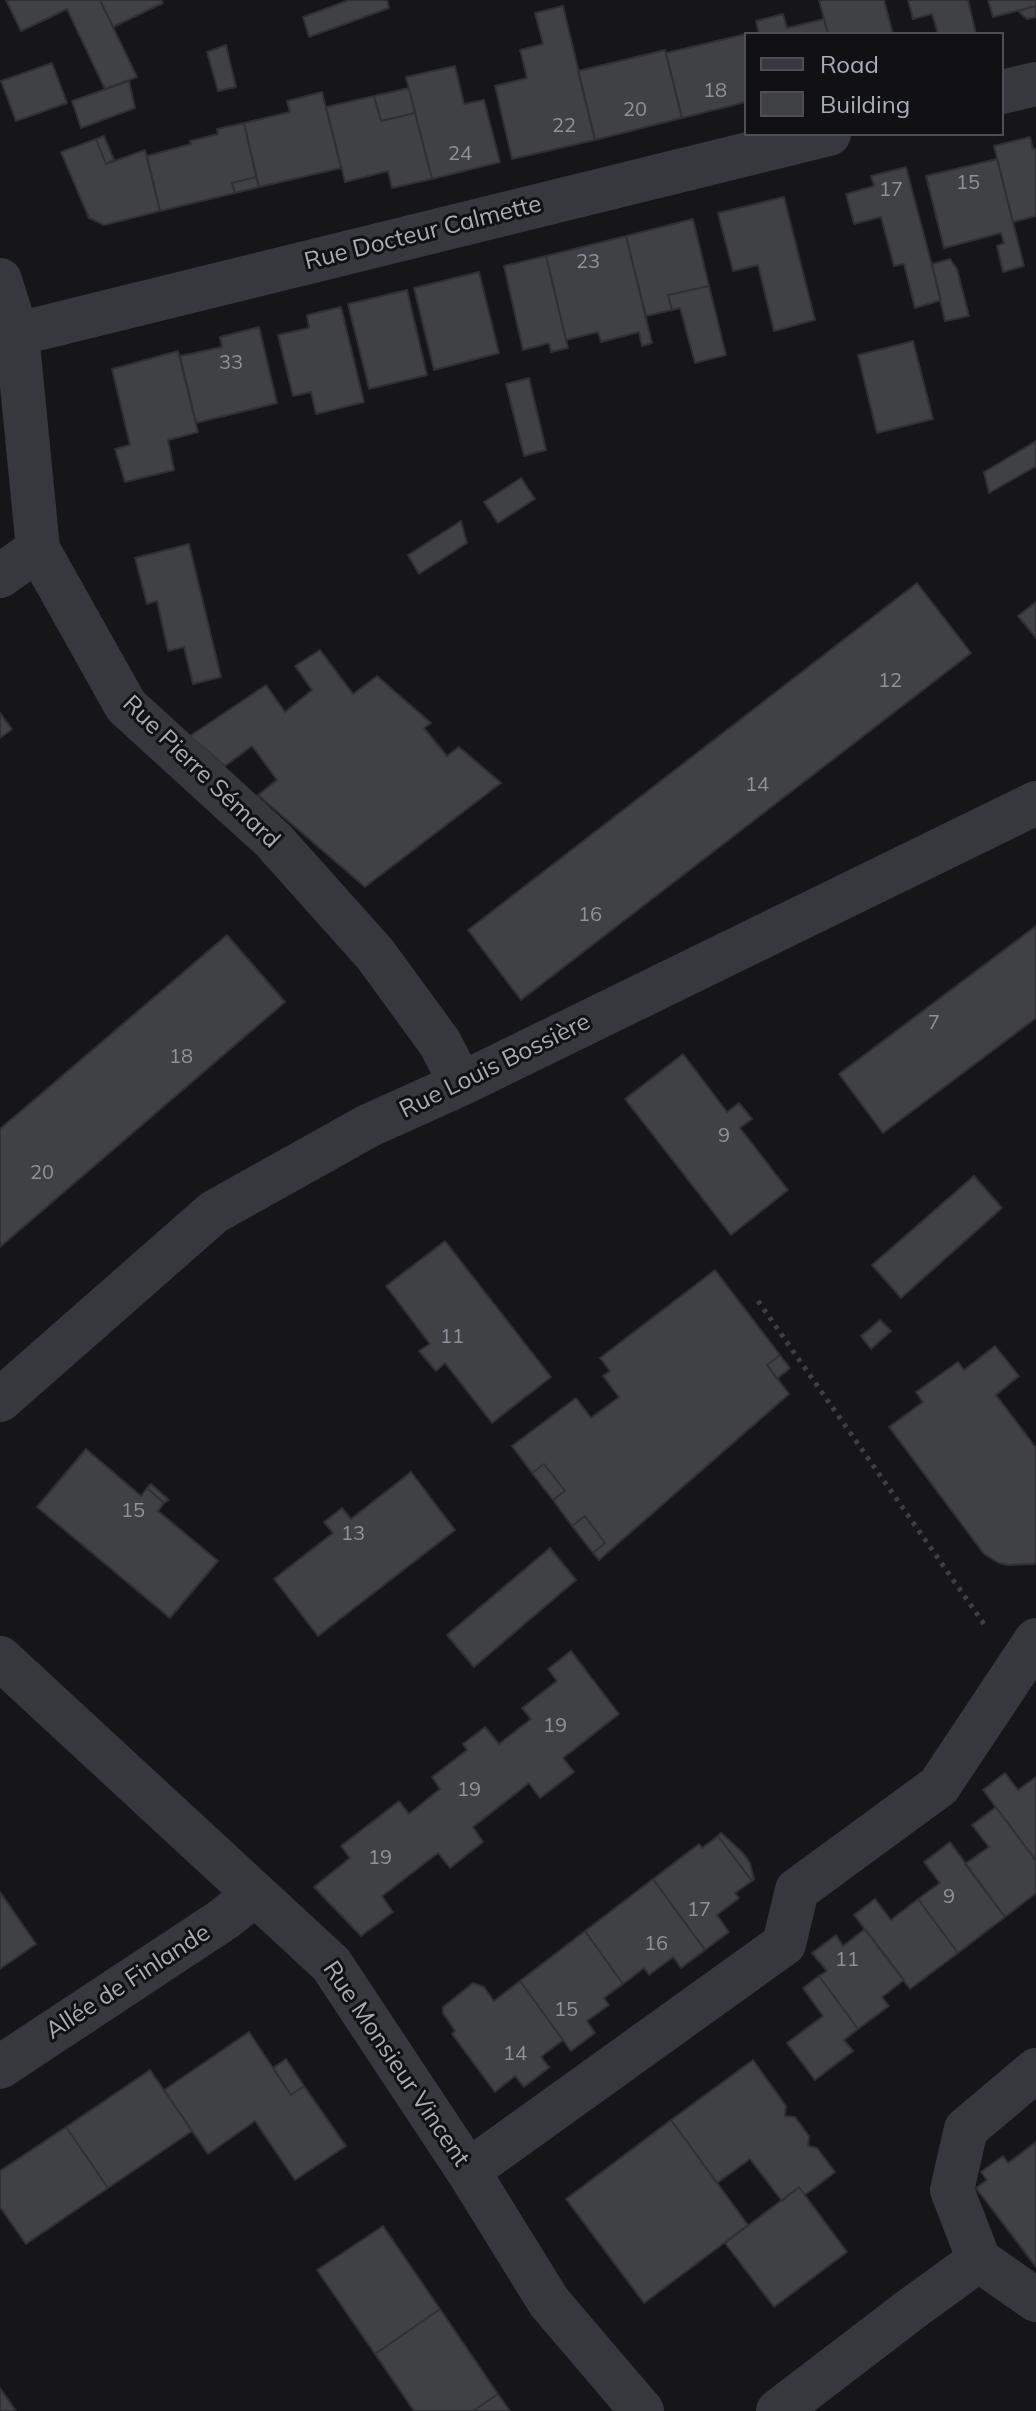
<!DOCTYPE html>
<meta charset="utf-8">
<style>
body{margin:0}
#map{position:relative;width:1036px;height:2411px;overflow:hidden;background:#161618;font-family:Mulish,sans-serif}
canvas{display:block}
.legend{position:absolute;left:744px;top:32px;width:260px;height:104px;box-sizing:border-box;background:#111113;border:2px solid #4d4f55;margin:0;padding:10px 14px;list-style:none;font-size:24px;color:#a8adb8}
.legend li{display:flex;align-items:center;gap:16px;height:40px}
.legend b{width:40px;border:2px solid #4d4f55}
</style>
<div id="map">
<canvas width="1036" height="2411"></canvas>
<ul class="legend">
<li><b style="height:10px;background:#37383d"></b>Road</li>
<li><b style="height:22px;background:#404145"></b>Building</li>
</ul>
</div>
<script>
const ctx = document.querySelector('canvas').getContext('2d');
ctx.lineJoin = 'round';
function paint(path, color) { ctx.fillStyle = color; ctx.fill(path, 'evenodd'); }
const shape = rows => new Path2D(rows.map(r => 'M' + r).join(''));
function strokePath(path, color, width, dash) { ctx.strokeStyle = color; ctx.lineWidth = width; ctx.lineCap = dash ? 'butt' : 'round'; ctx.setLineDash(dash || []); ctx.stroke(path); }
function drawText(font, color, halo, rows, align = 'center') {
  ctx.font = font + ' Mulish,sans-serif'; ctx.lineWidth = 6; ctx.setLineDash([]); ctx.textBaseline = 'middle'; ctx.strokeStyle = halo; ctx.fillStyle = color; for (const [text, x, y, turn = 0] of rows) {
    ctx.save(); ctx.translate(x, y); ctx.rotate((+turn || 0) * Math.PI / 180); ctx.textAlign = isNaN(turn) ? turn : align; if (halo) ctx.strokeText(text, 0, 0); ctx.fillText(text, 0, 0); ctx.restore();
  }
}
const building = shape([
 [6,0,100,0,137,77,105,89,67,9,21,31,6,0],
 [100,0,161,0,163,3,113,27,100,0],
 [349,0,387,0,389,8,309,37,303,17,349,0],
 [819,0,884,0,893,34,828,34,819,0],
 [908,0,968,0,976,34,938,34,932,14,913,19,908,0],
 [988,0,1036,0,1036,6,993,17,988,0],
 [563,6,595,140,512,159,495,86,527,78,520,50,543,44,535,13,563,6],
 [1036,6,1036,17,1027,19,1018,11,1036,6],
 [783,14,787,28,824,19,828,34,759,34,756,21,783,14],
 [746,34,746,102,682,118,666,53,746,34],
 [226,45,236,87,218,91,207,52,226,45],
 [665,50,682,118,595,140,578,71,665,50],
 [52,63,67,103,16,121,1,81,52,63],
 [455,66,464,104,484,100,500,162,432,179,406,77,455,66],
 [129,81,135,108,81,128,72,101,129,81],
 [409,88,415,113,381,121,374,96,409,88],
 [322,92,341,168,259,187,244,123,290,112,287,101,322,92],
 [374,96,381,121,415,113,432,179,392,188,388,171,345,182,326,107,374,96],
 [244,123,256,177,232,183,235,193,160,211,147,156,191,144,190,141,218,134,217,129,244,123],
 [104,136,114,160,106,164,96,139,104,136],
 [1030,137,1033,149,1036,149,1036,216,1013,222,994,146,1030,137],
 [96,139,106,164,145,150,160,211,104,225,89,218,61,152,96,139],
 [997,159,1024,266,1003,272,997,246,1004,243,1001,233,944,248,926,176,997,159],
 [906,167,941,300,915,308,904,264,894,266,881,217,854,224,846,194,874,186,871,176,906,167],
 [256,177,259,187,235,193,232,183,256,177],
 [784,197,815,320,774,331,758,265,733,271,718,213,784,197],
 [693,219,709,286,668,295,672,310,646,316,626,236,693,219],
 [626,236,652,343,642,346,639,332,601,342,598,332,566,340,546,256,626,236],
 [546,256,568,348,551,352,549,343,523,350,504,266,546,256],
 [950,259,957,269,969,316,945,321,932,264,950,259],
 [479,272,499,353,434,370,414,288,479,272],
 [709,286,726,355,695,363,680,308,672,310,668,295,709,286],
 [407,290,427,375,369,389,348,304,407,290],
 [341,307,364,402,316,414,311,392,293,396,278,335,309,328,307,315,341,307],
 [259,327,277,403,196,423,180,356,222,347,220,337,259,327],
 [913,341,933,419,877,433,858,355,913,341],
 [178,351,198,432,168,440,174,470,125,482,115,449,130,445,112,369,178,351],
 [529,378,546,450,524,456,506,384,529,378],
 [1036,441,1036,466,989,493,984,472,1036,441],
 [521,478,535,499,498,523,484,502,521,478],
 [461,521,467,543,419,574,408,555,461,521],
 [189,544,221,677,193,684,184,647,168,651,157,601,147,604,135,558,189,544],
 [917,583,971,653,521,1000,468,930,917,583],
 [1036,602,1036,638,1018,616,1036,602],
 [320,650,353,694,377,676,431,723,424,728,447,756,459,747,501,783,365,887,258,795,277,780,252,746,225,766,190,736,266,685,285,712,312,690,295,666,320,650],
 [0,713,12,729,0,738,0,713],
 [1036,926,1036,1018,883,1133,839,1074,1036,926],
 [227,935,285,1002,0,1247,0,1129,227,935],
 [683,1054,727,1112,739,1103,752,1119,740,1128,788,1190,731,1235,625,1099,683,1054],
 [974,1176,1002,1208,901,1298,872,1265,974,1176],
 [445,1241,551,1377,492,1423,445,1363,436,1371,419,1351,430,1344,386,1286,445,1241],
 [715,1270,780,1355,767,1365,789,1394,599,1560,593,1553,605,1543,585,1516,572,1526,553,1500,565,1491,544,1464,532,1473,512,1446,576,1398,591,1418,619,1397,603,1376,610,1371,600,1358,715,1270],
 [880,1320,891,1331,871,1349,861,1336,880,1320],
 [995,1346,1019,1376,996,1395,1036,1448,1036,1562,1034,1564,1008,1565,999,1563,984,1554,889,1427,923,1402,916,1392,958,1362,964,1370,995,1346],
 [780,1355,790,1368,777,1379,767,1365,780,1355],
 [86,1449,141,1496,147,1488,164,1503,158,1511,218,1561,170,1618,37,1507,86,1449],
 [544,1464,565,1491,553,1500,532,1473,544,1464],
 [411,1472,455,1530,318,1636,274,1579,333,1533,324,1522,342,1508,351,1519,411,1472],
 [151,1484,169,1500,164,1503,147,1488,151,1484],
 [585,1516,605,1543,593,1553,572,1526,585,1516],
 [550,1548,576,1580,474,1667,447,1635,550,1548],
 [571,1651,619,1714,563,1758,574,1772,540,1798,529,1783,473,1827,483,1842,450,1868,438,1853,382,1896,393,1912,361,1936,314,1887,350,1858,341,1846,399,1801,409,1814,440,1789,432,1777,467,1750,463,1744,485,1727,499,1744,531,1719,522,1708,557,1681,548,1669,571,1651],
 [1005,1773,1018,1790,1036,1777,1036,1861,983,1790,1005,1773],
 [996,1807,1036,1861,1036,1893,1005,1917,965,1864,989,1847,972,1825,996,1807],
 [721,1833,743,1853,750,1863,754,1879,752,1881,718,1836,721,1833],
 [718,1836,752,1881,735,1893,739,1898,717,1915,729,1932,705,1950,653,1879,699,1844,702,1848,718,1836],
 [950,1842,1005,1917,958,1953,918,1899,940,1883,924,1862,950,1842],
 [653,1879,705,1950,681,1968,673,1957,649,1975,644,1968,623,1984,585,1931,653,1879],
 [0,1892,36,1944,0,1969,0,1892],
 [875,1899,891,1920,918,1899,958,1953,910,1989,854,1915,875,1899],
 [865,1929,904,1980,882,1997,889,2006,858,2029,819,1976,827,1971,812,1953,836,1935,843,1946,865,1929],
 [585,1931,623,1984,604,1998,609,2005,587,2021,595,2033,571,2051,520,1981,585,1931],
 [819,1976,858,2029,844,2040,853,2051,815,2080,787,2043,823,2016,803,1988,819,1976],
 [520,1981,563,2040,541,2057,549,2067,550,2067,524,2087,515,2076,495,2092,452,2034,455,2031,443,2013,443,2007,473,1983,484,1987,494,2001,520,1981],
 [249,2032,291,2095,304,2086,346,2146,295,2180,255,2121,208,2154,164,2090,249,2032],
 [286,2059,304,2086,291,2095,273,2068,286,2059],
 [753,2060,786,2106,785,2116,795,2117,809,2136,808,2146,817,2148,835,2172,805,2195,799,2187,782,2201,750,2159,717,2183,671,2120,753,2060],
 [150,2070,192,2131,108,2188,66,2127,150,2070],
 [671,2120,748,2225,644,2303,566,2199,671,2120],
 [66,2127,108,2188,26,2244,0,2207,0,2171,66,2127],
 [1036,2142,1036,2267,976,2188,987,2180,981,2172,1003,2156,1008,2163,1036,2142],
 [799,2187,847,2252,774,2307,725,2243,799,2187],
 [383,2226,440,2309,375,2354,317,2270,383,2226],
 [440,2309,498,2394,473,2411,414,2411,375,2354,440,2309],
 [0,2388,16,2411,0,2411,0,2388],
 [498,2394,510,2411,473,2411,498,2394]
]);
const path = shape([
 [758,1301,984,1624]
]);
const minor = shape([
 [1002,92,1036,84],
 [0,280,17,334,38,549,126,706,273,840,375,954,440,1043,461,1084],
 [17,334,829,134],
 [0,576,38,549],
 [0,1400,214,1212,368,1126,461,1084,1036,803],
 [0,1658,331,1964,468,2171,549,2302,642,2411],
 [0,2067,224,1919,255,1894],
 [1036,2070,966,2129,952,2190,979,2260,1036,2300],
 [468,2171,784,1944,797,1890,939,1786,1036,1640],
 [778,2411,914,2307,979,2260]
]);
const numberNames = [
 ["18",715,91],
 ["20",635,110],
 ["22",564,126],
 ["24",460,154],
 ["15",968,183],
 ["17",891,190],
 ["23",588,262],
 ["33",231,363],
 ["12",890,681],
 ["14",757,785],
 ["16",590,915],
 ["7",934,1023],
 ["18",181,1057],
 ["9",724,1136],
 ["20",42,1173],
 ["11",452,1337],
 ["15",133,1511],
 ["13",353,1534],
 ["19",555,1726],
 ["19",469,1790],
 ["19",380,1858],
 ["9",949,1897],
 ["17",699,1910],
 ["16",656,1944],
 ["11",847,1960],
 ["15",566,2010],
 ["14",515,2054]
];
const streetNames = [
 ["Rue Docteur Calmette",423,233,-14],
 ["Rue Pierre Sémard",201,772,44],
 ["Rue Louis Bossière",495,1066,-26],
 ["Allée de Finlande",128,1982,-33],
 ["Rue Monsieur Vincent",396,2064,56]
];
paint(building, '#404145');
strokePath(building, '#303034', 2);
strokePath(path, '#3d3f44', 5, [4, 6]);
strokePath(minor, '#37383d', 44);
drawText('20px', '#8e929b', null, numberNames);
drawText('24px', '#a8adb8', '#111113', streetNames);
</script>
